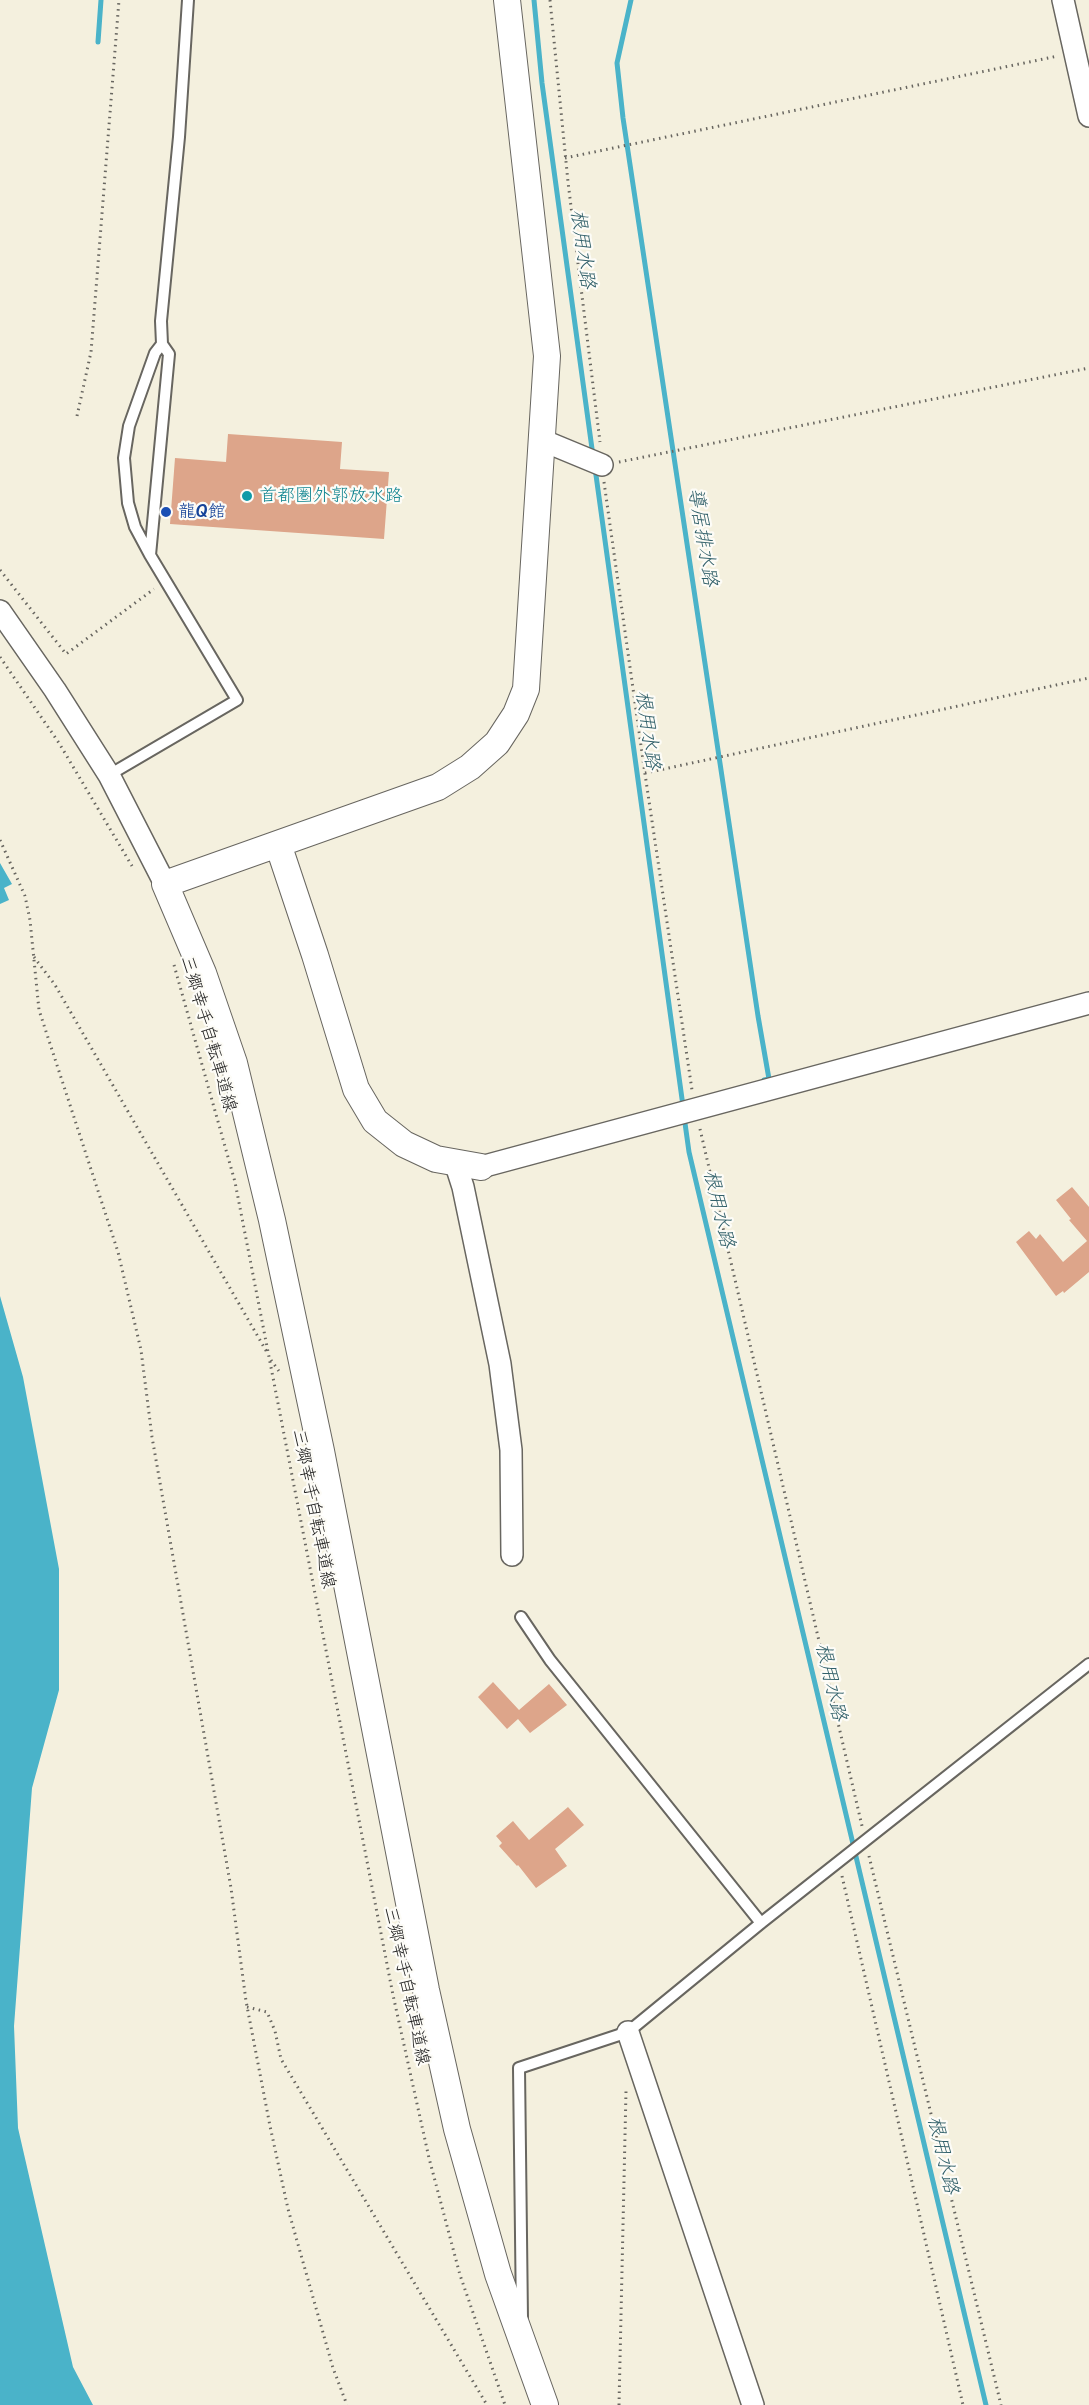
<!DOCTYPE html>
<meta charset="utf-8">
<style>
body{margin:0}
canvas{display:block;background:#f4f0de}
</style>
<canvas width="1089" height="2405"></canvas>
<script>
const ctx = document.querySelector('canvas').getContext('2d');
ctx.lineJoin = 'round';
function paint(path, color) { ctx.fillStyle = color; ctx.fill(path, 'evenodd'); }
const shape = rows => new Path2D(rows.map(r => 'M' + r).join(''));
function strokePath(path, color, width, dash) { ctx.strokeStyle = color; ctx.lineWidth = width; ctx.lineCap = dash ? 'butt' : 'round'; ctx.setLineDash(dash || []); ctx.stroke(path); }
function drawText(font, color, halo, rows, align = 'center') {
  ctx.font = font + ' Sriracha,"Klee One",sans-serif'; ctx.lineWidth = 4.5; ctx.setLineDash([]); ctx.textBaseline = 'middle'; ctx.strokeStyle = halo; ctx.fillStyle = color; for (const [text, x, y, turn = 0] of rows) {
    ctx.save(); ctx.translate(x, y); ctx.rotate((+turn || 0) * Math.PI / 180); ctx.textAlign = isNaN(turn) ? turn : align; if (halo) ctx.strokeText(text, 0, 0); ctx.fillText(text, 0, 0); ctx.restore();
  }
}
const water = shape([
 [0,863,12,884,4,888,9,900,0,904],
 [0,1296,23,1377,59,1569,59,1690,32,1788,14,2026,18,2128,73,2367,93,2405,0,2405]
]);
const stream = shape([
 [534,0,542,83,593,456],
 [631,0,617,63,623,118,758,1016,769,1079,764,1080],
 [98,42,101,0],
 [595,468,683,1106],
 [684,1116,689,1152,986,2405]
]);
const building = shape([
 [228,434,342,442,340,469,389,472,384,539,170,524,175,458,226,462],
 [1072,1187,1089,1207,1089,1272,1064,1293,1063,1291,1056,1296,1016,1242,1029,1231,1036,1239,1040,1234,1063,1262,1087,1241,1069,1220,1071,1219,1056,1200],
 [493,1682,519,1710,549,1684,567,1705,530,1733,518,1719,507,1729,478,1697],
 [568,1807,584,1825,555,1849,567,1866,536,1888,518,1865,517,1866,499,1846,502,1843,496,1836,513,1821,529,1840]
]);
const path = shape([
 [550,0,568,182,600,442],
 [565,158,1058,56],
 [77,416,91,352,119,0],
 [619,462,1089,368],
 [604,482,645,774,692,1090],
 [0,570,66,654,154,589],
 [0,657,59,743,132,866],
 [645,773,1089,678],
 [0,840,25,896,30,920,39,1010,118,1252,141,1350,152,1437,231,1888,246,2001,270,2126,288,2209,333,2368,347,2405],
 [34,957,55,985,268,1354],
 [174,965,235,1182,393,1995,429,2158,460,2275,505,2405],
 [700,1129,862,1826],
 [271,1360,281,1374],
 [869,1856,1001,2405],
 [842,1876,963,2405],
 [247,2007,267,2012,275,2031,281,2059,487,2405],
 [619,2405,626,2091]
]);
const service = shape([
 [150,555,169,354,162,344,161,321,179,137,188,0],
 [109,775,237,700,150,555,135,527,128,503,124,458,129,426,155,353,162,344],
 [521,1617,550,1660,761,1923],
 [522,2319,519,2068,628,2032,761,1923,1089,1664]
]);
const minor = shape([
 [1063,0,1089,116],
 [544,441,602,465],
 [0,611,55,690,109,775,165,884],
 [455,1162,463,1187,500,1364,511,1450,512,1555],
 [481,1167,1089,1003],
 [628,2032,753,2405]
]);
const tertiary = shape([
 [507,0,547,356,526,689,516,714,497,743,470,767,438,787,165,884,203,973,234,1063,272,1220,321,1451,426,1990,457,2129,498,2274,545,2405],
 [278,844,315,955,356,1089,375,1121,404,1144,436,1159,481,1167]
]);
const markers = [
 [247,496,6,"#0f9aa8"],
 [166,512,6,"#1a4fb4"]
];
const cultureNames = [
 ["首都圏外郭放水路",259,496]
];
const transitNames = [
 ["龍Q館",178,512]
];
const streetNames = [
 ["三郷幸手自転車道線",208,1034,74],
 ["三郷幸手自転車道線",313,1509,79],
 ["三郷幸手自転車道線",406,1986,78]
];
const waterNames = [
 ["根用水路",582,249,82],
 ["導居排水路",702,537,81],
 ["根用水路",647,730,82],
 ["根用水路",718,1209,77],
 ["根用水路",830,1682,77],
 ["根用水路",942,2155,77]
];
paint(water, '#4ab3c9');
strokePath(stream, '#4ab3c9', 5);
paint(building, '#dda58a');
strokePath(service, '#686660', 14);
strokePath(minor, '#686660', 24);
strokePath(tertiary, '#686660', 28);
strokePath(path, '#686660', 3, [1.5, 4.5]);
strokePath(service, '#fff', 10);
strokePath(minor, '#fff', 21);
strokePath(tertiary, '#fff', 26);
for (const [x, y, r, color] of markers) { const dot = new Path2D(); dot.arc(x, y, r, 0, 2 * Math.PI); ctx.fillStyle = color; ctx.fill(dot); strokePath(dot, '#fdfcf7', 2); }
drawText('18px', '#0d838f', '#fdfcf7', cultureNames, 'left');
drawText('18px', '#164399', '#fdfcf7', transitNames, 'left');
drawText('18px', '#1c1c1c', '#fdfcf7', streetNames);
drawText('italic 20px', '#31606a', '#fdfcf7', waterNames);
</script>
